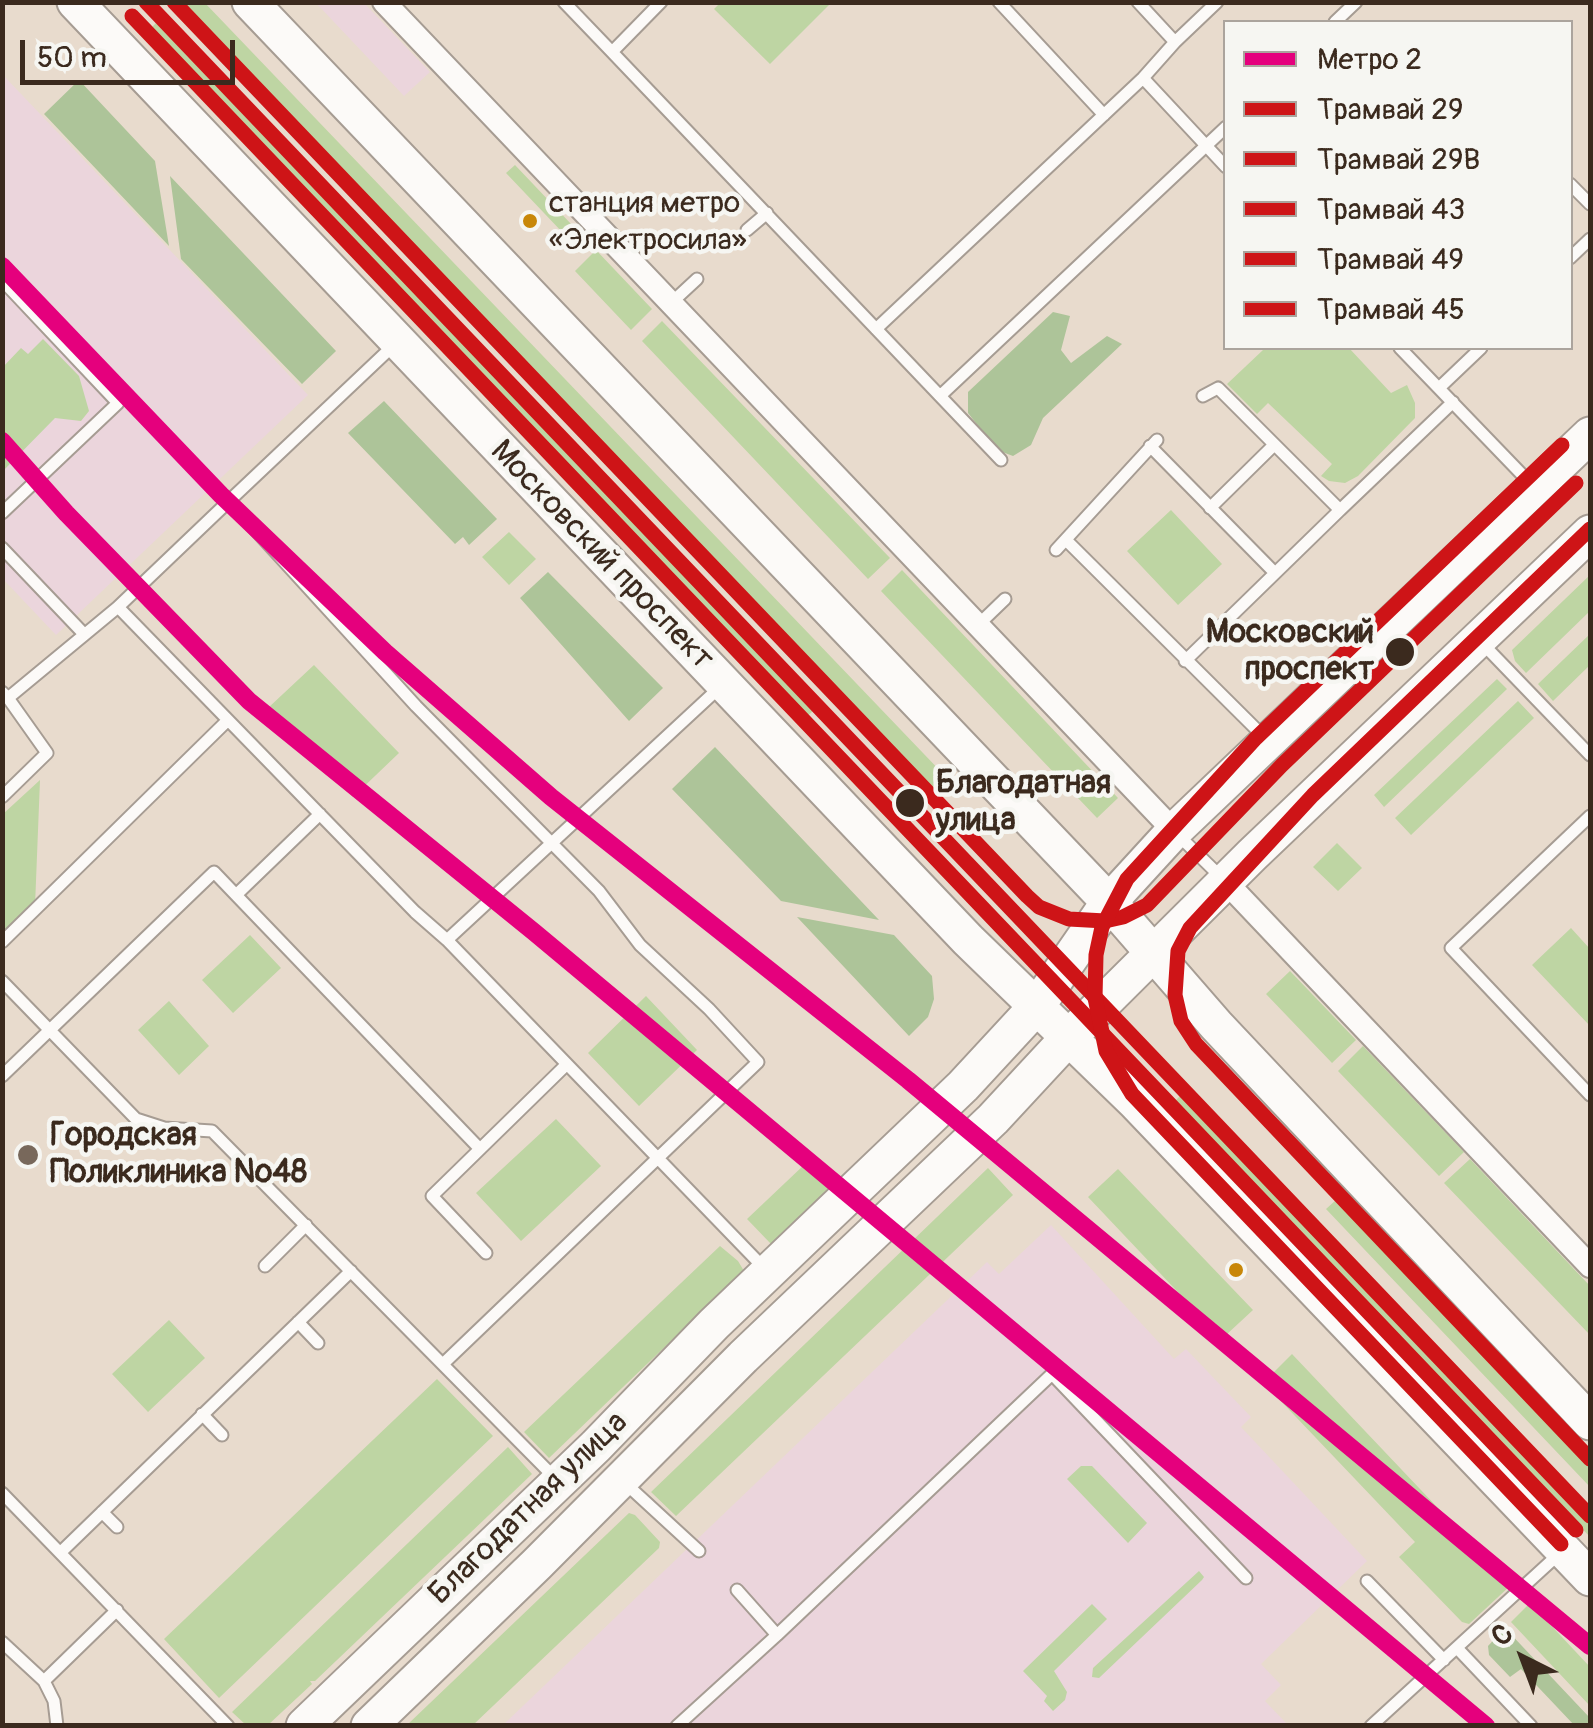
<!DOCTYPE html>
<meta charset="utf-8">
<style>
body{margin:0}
#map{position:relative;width:1593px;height:1728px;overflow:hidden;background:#e8dbcd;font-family:Pangolin,sans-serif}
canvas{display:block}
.frame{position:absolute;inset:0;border:5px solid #3b2a1e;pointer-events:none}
.legend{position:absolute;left:1223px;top:20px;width:350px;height:330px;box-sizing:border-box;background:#f6f6f2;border:2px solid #aba49d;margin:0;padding:12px 18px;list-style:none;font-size:30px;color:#3b2a1e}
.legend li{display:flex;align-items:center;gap:20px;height:50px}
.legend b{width:50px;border:2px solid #aba49d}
.north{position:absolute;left:1473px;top:1608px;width:100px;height:100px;-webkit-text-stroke:8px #f6f6f2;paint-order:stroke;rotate:318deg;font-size:28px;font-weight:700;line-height:40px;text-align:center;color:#3b2a1e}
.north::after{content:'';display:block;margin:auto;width:35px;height:45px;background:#3b2a1e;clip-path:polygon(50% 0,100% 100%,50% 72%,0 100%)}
.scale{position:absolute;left:20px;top:40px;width:215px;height:45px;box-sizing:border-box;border:5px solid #3b2a1e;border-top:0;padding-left:12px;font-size:30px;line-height:35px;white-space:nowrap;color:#3b2a1e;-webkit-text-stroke:8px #f6f6f2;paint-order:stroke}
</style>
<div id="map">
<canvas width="1593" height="1728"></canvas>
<div class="frame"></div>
<ul class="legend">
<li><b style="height:12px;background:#e5007d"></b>Метро 2</li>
<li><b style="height:12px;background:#ce1417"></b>Трамвай 29</li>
<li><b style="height:12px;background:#ce1417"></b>Трамвай 29В</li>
<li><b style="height:12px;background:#ce1417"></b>Трамвай 43</li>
<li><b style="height:12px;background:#ce1417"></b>Трамвай 49</li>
<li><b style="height:12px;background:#ce1417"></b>Трамвай 45</li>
</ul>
<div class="north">С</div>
<div class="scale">50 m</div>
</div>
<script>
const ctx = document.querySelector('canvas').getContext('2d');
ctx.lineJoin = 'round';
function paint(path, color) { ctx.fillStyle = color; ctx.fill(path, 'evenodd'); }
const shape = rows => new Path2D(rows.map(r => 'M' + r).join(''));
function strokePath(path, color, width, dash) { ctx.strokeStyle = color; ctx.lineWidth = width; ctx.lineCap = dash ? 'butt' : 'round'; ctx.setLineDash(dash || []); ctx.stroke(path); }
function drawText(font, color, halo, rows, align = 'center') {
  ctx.font = font + ' Pangolin,sans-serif'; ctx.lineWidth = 9; ctx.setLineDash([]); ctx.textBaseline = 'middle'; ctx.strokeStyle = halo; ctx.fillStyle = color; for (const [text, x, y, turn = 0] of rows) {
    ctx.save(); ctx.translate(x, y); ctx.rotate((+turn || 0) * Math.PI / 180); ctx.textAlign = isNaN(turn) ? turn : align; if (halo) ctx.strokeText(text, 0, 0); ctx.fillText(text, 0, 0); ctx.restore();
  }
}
const built = shape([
 [316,3,364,3,430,72,404,96],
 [2,74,308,395,56,635,3,579],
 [1051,1225,1174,1359,1186,1349,1251,1417,1241,1427,1367,1561,1261,1664,1281,1685,1265,1701,1288,1725,502,1726,987,1262,999,1274]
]);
const green = shape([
 [178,3,205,3,946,777,932,791],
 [720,3,720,2,831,3,770,64,714,9],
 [156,23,813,711,801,722,144,35],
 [515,165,572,225,563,233,506,173],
 [596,250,652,309,631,330,575,271],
 [662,321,890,558,868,579,642,341],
 [43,339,79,376,89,411,81,421,55,418,3,471,3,367,21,348,28,354],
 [1272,348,1349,348,1391,393,1407,385,1415,403,1415,418,1358,476,1345,483,1329,481,1321,476,1332,464,1268,403,1257,414,1227,384,1263,350],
 [1171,510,1222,564,1178,605,1127,551],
 [509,532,536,559,509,585,482,557],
 [902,570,1118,798,1097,818,881,591],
 [1590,575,1590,611,1526,673,1515,661,1512,650],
 [1590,634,1590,665,1553,701,1538,684],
 [314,665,399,753,353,797,268,708],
 [1497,679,1507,689,1384,807,1374,795],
 [1518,701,1534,718,1411,835,1395,818],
 [40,780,35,906,3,937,3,814],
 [1337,843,1362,868,1338,891,1313,867],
 [1571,928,1590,949,1590,1026,1532,965],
 [250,935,281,968,233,1013,202,980],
 [1290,971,1356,1040,1332,1063,1266,994],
 [646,996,697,1050,639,1106,588,1053],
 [169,1001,209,1046,179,1075,138,1030],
 [1363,1046,1464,1152,1439,1176,1338,1071],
 [1182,1094,1590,1523,1590,1537,1175,1101],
 [556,1119,601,1166,521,1241,476,1193],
 [1470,1159,1590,1286,1590,1335,1444,1183],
 [805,1164,829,1189,771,1244,747,1219],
 [988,1168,1013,1195,676,1516,651,1492],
 [1118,1169,1253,1310,1226,1335,1215,1323,1210,1326,1088,1197],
 [1336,1200,1590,1466,1590,1487,1326,1209],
 [720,1246,738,1261,744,1271,549,1458,524,1432],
 [169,1320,205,1358,148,1412,112,1374],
 [1292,1354,1511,1585,1469,1624,1462,1622,1399,1557,1415,1542,1276,1396,1280,1392,1267,1379],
 [437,1379,493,1436,219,1698,164,1639],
 [508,1447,532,1474,315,1681,310,1681,312,1684,268,1725,246,1725,232,1712],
 [1081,1466,1092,1466,1147,1523,1128,1543,1067,1479],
 [629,1513,635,1515,660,1542,659,1548,473,1725,407,1725],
 [1199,1571,1204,1577,1202,1580,1099,1678,1092,1677,1093,1668],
 [1530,1603,1590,1667,1590,1706,1511,1622],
 [1092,1604,1107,1619,1054,1671,1067,1692,1065,1700,1053,1711,1044,1701,1047,1696,1023,1671]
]);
const forest = shape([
 [79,80,155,161,169,246,44,114],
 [170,176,336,351,302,384,181,259],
 [1053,312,1070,316,1061,350,1071,363,1107,336,1122,344,1043,418,1031,445,1013,456,997,450,968,413,968,392],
 [384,401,497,519,469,545,463,537,455,544,348,433],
 [548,572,663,688,629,721,520,598],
 [715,747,879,920,781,901,672,789],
 [797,917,894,935,932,976,934,999,928,1017,909,1036],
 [1505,1628,1590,1718,1590,1725,1574,1725,1521,1669,1510,1677,1489,1655,1488,1646]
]);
const service = shape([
 [564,2,612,52],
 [661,2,612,52,1001,460],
 [999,2,1104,115],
 [1335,22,1356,2],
 [1175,42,1217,2],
 [1143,78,1226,167],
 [1570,184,1590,204],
 [747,230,767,213],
 [1570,258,1590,239],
 [2,280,118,403,2,513],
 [670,304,697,279],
 [876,329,1143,78,1175,42,1138,2],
 [394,345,229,501,416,706,599,891,640,945,709,1009,758,1062,444,1363],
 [1400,348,1532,485],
 [1439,388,1481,348],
 [940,396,1226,127],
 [1203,396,1218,388,1340,510,1453,402],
 [1150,446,1275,573],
 [229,501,118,607,415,912,447,940,765,1269],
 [1210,508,1274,445],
 [1066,540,1265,738],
 [2,548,83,633],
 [1056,550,1157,440],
 [977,626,1005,599],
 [1481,642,1590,755],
 [1185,661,1340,510],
 [2,692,8,698,118,607],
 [2,797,47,753,8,698],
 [1590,816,1451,948,1590,1095],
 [1178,835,1222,878],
 [236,895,480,1149],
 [447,940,719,688],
 [2,942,228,720],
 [2,981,136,1119,164,1128,212,1131,554,1477],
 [2,1076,214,872,236,895,320,814],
 [486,1253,432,1196,566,1065],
 [265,1266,306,1225],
 [298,1322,318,1343],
 [202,1414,222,1435],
 [625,1483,699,1551],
 [2,1493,228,1726],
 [102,1512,117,1527],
 [61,1552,351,1271],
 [1367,1581,1444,1660],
 [777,1635,1052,1374,1246,1578],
 [2,1642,44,1681,117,1610],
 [1457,1648,1531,1726],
 [44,1681,54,1701,57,1726],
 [677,1726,777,1635,737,1590],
 [1371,1726,1560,1553]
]);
const minor = shape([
 [384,2,1174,831],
 [1225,881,1590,1266]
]);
const primary = shape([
 [75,2,968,940,1135,1102,1590,1578],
 [250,2,1109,902,1216,1025,1590,1422],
 [304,1726,596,1446,714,1324,963,1086,1037,1006,1109,902,1174,831,1590,435],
 [369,1726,537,1564,743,1357,993,1119,1070,1036,1252,855,1590,533]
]);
const tram1 = shape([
 [146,2,1590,1516]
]);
const tram2 = shape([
 [132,16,1576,1530]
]);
const tram3 = shape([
 [174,2,1027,896,1039,907,1069,919,1105,921,1123,917,1147,905,1282,765,1576,483]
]);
const tram4 = shape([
 [1561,1544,1132,1094,1106,1051,1095,998,1096,955,1102,927,1127,879,1256,738,1562,445]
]);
const tram5 = shape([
 [1590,529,1313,795,1202,915,1190,928,1178,951,1175,995,1181,1021,1196,1044,1590,1459]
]);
const metro1 = shape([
 [2,266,221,495,385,652,551,797,908,1080,1590,1646],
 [2,441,66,513,249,701,534,932,1486,1726]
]);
const markers = [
 [530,221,9,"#c88708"],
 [1400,652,16,"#3b2a1e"],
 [910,803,16,"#3b2a1e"],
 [28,1155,12,"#78685b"],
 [1236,1270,9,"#c88708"]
];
const busNames = [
 ["станция метро",549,204],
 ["«Электросила»",549,241]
];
const streetNames = [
 ["Московский проспект",601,556,46],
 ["Благодатная улица",529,1509,-44]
];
const stopNames = [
 ["Московский",1374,634],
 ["проспект",1374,671],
 ["Благодатная",936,785,"left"],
 ["улица",936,822,"left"]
];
const poiNames = [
 ["Городская",50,1137],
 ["Поликлиника №48",50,1174]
];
paint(built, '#ebd5dc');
paint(green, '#bed5a3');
paint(forest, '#adc499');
strokePath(service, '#a69c93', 15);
strokePath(minor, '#a69c93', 26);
strokePath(primary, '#a69c93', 39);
strokePath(service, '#fcfaf8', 11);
strokePath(minor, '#fcfaf8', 22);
strokePath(primary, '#fcfaf8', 35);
strokePath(tram1, '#ce1417', 15);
strokePath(tram2, '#ce1417', 15);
strokePath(tram3, '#ce1417', 15);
strokePath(tram4, '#ce1417', 15);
strokePath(tram5, '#ce1417', 15);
strokePath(metro1, '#e5007d', 18);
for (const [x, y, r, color] of markers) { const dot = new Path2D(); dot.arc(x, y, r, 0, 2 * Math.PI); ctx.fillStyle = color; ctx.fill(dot); strokePath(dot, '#f6f6f2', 4); }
drawText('30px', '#3b2a1e', '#f6f6f2', busNames, 'left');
drawText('32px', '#3b2a1e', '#f6f6f2', streetNames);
drawText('bold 32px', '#3b2a1e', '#f6f6f2', stopNames, 'right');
drawText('bold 32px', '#3b2a1e', '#f6f6f2', poiNames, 'left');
</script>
